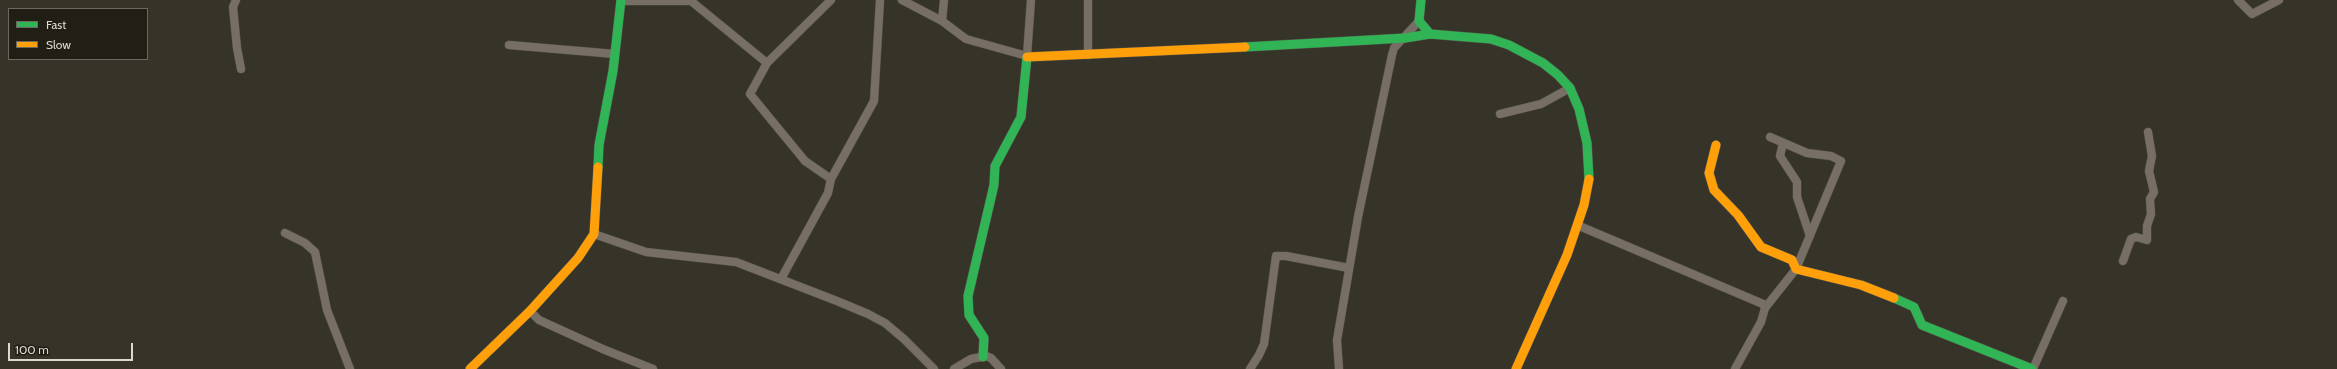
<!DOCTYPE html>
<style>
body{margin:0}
#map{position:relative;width:2337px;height:369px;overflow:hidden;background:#363429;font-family:Cabin,sans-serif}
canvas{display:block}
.legend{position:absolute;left:8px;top:8px;width:140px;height:52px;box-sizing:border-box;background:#211e16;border:1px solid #6b685f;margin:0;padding:5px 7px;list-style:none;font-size:12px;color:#dbd8cc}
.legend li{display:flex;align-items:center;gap:8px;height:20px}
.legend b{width:20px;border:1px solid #6b685f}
.scale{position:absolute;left:8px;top:343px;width:125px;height:18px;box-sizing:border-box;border:2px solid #dbd8cc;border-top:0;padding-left:5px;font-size:12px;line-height:14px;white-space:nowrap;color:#dbd8cc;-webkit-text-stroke:3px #211e16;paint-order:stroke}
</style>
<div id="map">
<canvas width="2337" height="369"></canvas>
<ul class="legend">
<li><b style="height:5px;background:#30b455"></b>Fast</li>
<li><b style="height:5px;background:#ff9f0a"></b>Slow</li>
</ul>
<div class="scale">100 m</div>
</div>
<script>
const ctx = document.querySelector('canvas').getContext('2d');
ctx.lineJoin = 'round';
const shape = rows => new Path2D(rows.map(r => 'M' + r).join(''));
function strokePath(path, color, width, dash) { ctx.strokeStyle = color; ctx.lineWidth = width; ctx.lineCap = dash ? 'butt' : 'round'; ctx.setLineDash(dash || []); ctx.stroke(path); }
const street = shape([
 [236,0,233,7,237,48,241,69],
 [902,0,942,21,966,39,1027,56,1031,0],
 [1088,0,1088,55],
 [2238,0,2252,14,2279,0],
 [621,1,691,1,767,63,831,0],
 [942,21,944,0],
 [509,45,615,54],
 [767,63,750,94,805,161,831,179],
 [1500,114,1541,104,1570,88],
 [1783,143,1780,156,1797,182,1797,197,1810,236],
 [1577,225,1763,304,1765,308,1761,322,1735,369],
 [285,233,305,243,315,252,327,310,350,369],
 [594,234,646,252,736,262,837,301,868,314,885,323,904,339,934,369],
 [2123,261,2131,239,2136,237,2147,240,2147,226,2151,214,2150,199,2154,192,2149,171,2152,156,2148,132],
 [781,279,828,193,831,179,874,101,880,0],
 [1765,308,1796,269,1841,161,1831,156,1807,153,1770,137],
 [530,311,539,320,605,350,653,369],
 [954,369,971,359,986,356,991,358,1001,369],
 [1250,369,1259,355,1264,344,1276,256,1286,256,1349,268],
 [1339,369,1337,340,1343,305,1358,217,1392,55,1394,48,1419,21],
 [2033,369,2063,301]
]);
const fast = shape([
 [1421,0,1419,21,1430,34,1491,39,1509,45,1543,63,1558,75,1570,88,1579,109,1587,143,1589,179],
 [1245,47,1405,38,1430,34],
 [598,167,599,145,613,71,621,0],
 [1894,298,1914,307,1922,325,2032,369],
 [983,357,984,338,969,315,968,296,994,185,995,166,1021,117,1027,57]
]);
const slow = shape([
 [1027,57,1245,47],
 [1716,145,1709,173,1714,190,1738,215,1761,247,1792,260,1796,269,1861,285,1894,298],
 [470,369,530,311,578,258,594,234,598,167],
 [1516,369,1567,255,1584,205,1589,179]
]);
strokePath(street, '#535147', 9);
strokePath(fast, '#535147', 10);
strokePath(slow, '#535147', 10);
strokePath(street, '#776f65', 8);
strokePath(fast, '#30b455', 9);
strokePath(slow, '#ff9f0a', 9);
</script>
